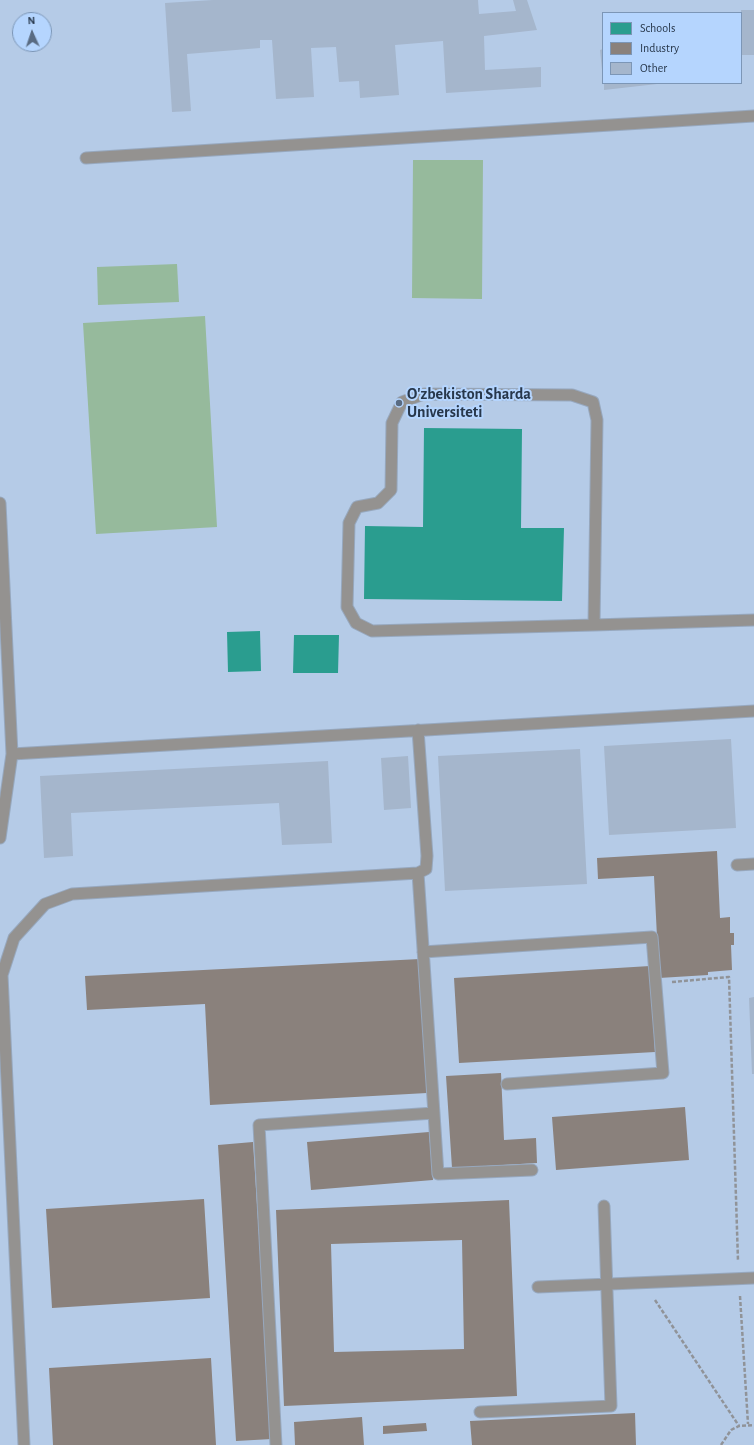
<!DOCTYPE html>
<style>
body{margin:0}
#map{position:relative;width:754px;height:1445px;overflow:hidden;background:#b5cbe7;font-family:"Alegreya Sans",sans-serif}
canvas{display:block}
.legend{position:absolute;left:602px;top:12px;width:140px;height:72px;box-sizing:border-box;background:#b5d5fe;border:1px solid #7c96b6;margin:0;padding:5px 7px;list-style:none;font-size:12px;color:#27374b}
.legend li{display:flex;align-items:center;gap:8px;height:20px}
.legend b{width:20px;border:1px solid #7c96b6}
.north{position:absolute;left:12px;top:12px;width:40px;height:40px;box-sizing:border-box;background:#b5d5fe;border:1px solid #7c96b6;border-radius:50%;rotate:357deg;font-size:11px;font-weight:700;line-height:16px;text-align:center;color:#27374b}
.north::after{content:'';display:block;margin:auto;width:14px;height:18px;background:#596b82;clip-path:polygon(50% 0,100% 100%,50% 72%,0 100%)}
</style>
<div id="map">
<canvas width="754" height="1445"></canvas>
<ul class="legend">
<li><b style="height:11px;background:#2a9d8f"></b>Schools</li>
<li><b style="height:11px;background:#8a817c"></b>Industry</li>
<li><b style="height:11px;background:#a5b6cc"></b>Other</li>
</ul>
<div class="north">N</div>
</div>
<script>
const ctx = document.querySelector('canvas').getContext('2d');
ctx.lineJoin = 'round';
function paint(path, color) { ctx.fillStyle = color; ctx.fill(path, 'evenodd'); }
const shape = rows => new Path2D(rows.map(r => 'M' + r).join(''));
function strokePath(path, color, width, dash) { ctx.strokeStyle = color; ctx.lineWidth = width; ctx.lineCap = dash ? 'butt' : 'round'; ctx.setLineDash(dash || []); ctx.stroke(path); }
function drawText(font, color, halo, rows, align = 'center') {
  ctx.font = font + ' "Alegreya Sans",sans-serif'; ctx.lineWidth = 4; ctx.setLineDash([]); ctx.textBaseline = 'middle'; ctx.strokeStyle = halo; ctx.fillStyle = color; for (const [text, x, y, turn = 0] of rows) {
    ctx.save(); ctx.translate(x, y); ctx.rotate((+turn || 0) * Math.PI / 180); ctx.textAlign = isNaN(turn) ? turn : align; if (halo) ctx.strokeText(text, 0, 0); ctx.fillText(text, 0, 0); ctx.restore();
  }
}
const green = shape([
 [413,160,483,160,482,299,412,298],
 [177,264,179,302,98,305,97,267],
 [205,316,217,527,96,534,83,323]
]);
const schools = shape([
 [424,428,522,429,521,528,564,528,562,601,364,599,365,526,423,527],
 [260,631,261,671,228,672,227,632],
 [294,635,339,635,338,673,293,673]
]);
const industry = shape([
 [717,851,720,918,730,917,730,933,734,933,734,945,731,945,732,970,708,972,708,975,659,978,654,876,598,879,597,858],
 [420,959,427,1093,210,1105,205,1004,87,1010,85,976],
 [650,966,655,1052,459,1063,454,978],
 [501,1073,504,1140,536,1138,537,1163,452,1168,446,1076],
 [685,1107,689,1160,556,1170,552,1117],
 [429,1132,433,1180,311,1190,307,1142],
 [253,1142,272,1439,236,1441,218,1145],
 [204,1199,210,1298,52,1308,46,1209],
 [509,1200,517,1396,284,1406,276,1210],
 [462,1240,464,1349,334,1352,331,1244],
 [211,1358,216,1445,53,1445,49,1368],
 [635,1413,636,1445,472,1445,470,1421],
 [362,1417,364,1445,295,1445,294,1422],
 [426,1423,427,1431,383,1434,383,1426]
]);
const building = shape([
 [213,0,478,0,479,14,516,11,513,0,527,0,537,30,484,36,485,70,541,67,541,87,446,93,443,41,395,45,399,95,360,98,359,81,339,82,336,47,311,48,314,97,276,99,272,40,260,40,260,48,187,54,191,111,172,112,165,3],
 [741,10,754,10,754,55,741,55],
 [603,49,603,70,602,70,600,50],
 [604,83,657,83,657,84,604,90],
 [731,739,736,828,609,835,604,746],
 [580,749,587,884,445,891,438,756],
 [408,756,411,808,384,810,381,758],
 [328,761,332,843,282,845,279,803,71,813,73,856,44,858,40,776],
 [754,997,754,1074,752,1074,749,998]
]);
const path = shape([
 [672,982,729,977,738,1261],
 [740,1296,748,1424],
 [655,1300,739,1426],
 [721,1445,731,1430,739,1426,754,1425]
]);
const lane = shape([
 [86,158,754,116],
 [424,394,572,395,593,402,597,420,594,625,372,631,356,623,347,607,349,523,357,507,378,503,391,490,392,423,402,402,424,394],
 [0,503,12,754],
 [594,625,754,620],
 [0,838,12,754,754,711],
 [737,865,754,864],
 [418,873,438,1174,532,1170],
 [423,952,652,937,663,1073,507,1084],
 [538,1287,754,1278],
 [480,1412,611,1406,604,1206],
 [24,1445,2,975,14,938,45,904,72,894,418,873,426,869,427,856,418,730],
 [276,1445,259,1125,434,1113]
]);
const markers = [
 [399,403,4,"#596b82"]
];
const poiNames = [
 ["O'zbekiston Sharda",407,394],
 ["Universiteti",407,412]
];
paint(green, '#96ba9c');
paint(schools, '#2a9d8f');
paint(industry, '#8a817c');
paint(building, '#a5b6cc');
strokePath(lane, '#97a8be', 13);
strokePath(path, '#909398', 2.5, [4, 2]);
strokePath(lane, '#949290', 11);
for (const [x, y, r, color] of markers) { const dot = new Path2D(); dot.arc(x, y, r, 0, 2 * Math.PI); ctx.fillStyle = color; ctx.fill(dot); strokePath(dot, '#b5d5fe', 1.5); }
drawText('bold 16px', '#27374b', '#b5d5fe', poiNames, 'left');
</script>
